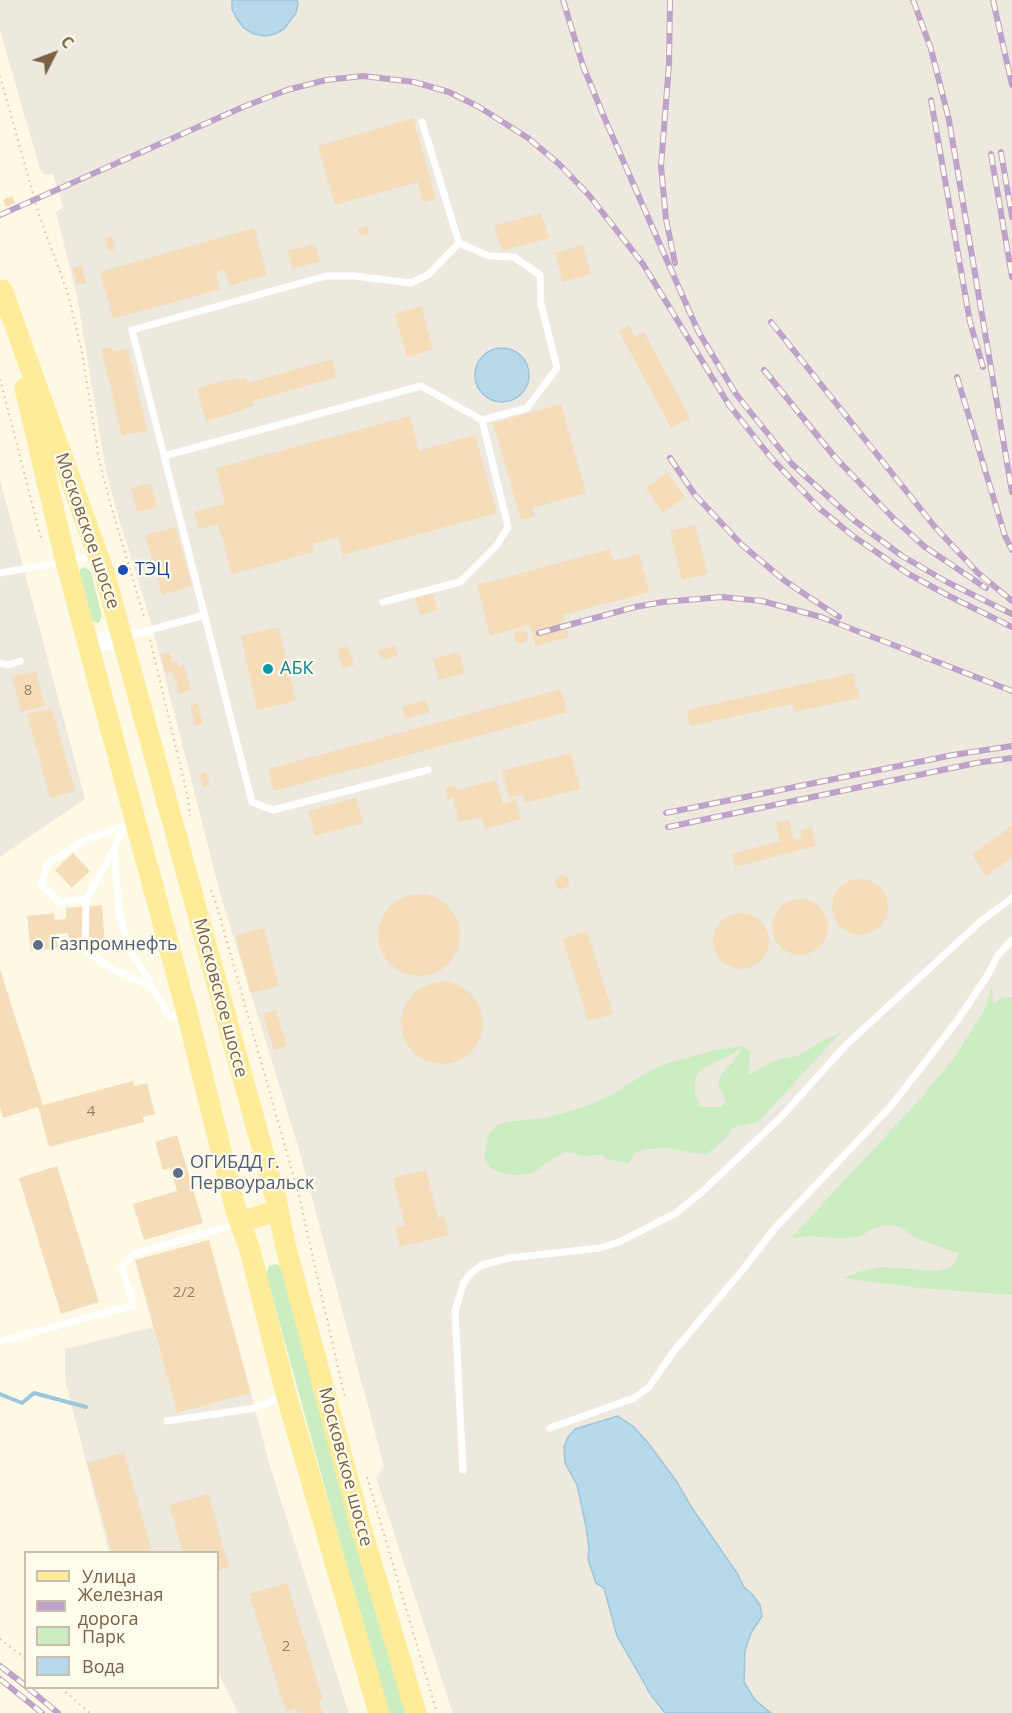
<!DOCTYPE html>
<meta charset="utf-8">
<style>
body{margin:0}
#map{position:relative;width:1012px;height:1713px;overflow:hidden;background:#fef9e5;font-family:"Open Sans",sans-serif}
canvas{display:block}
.legend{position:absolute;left:24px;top:1551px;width:195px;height:138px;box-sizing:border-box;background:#fffbed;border:2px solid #c9beab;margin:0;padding:8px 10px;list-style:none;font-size:18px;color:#796248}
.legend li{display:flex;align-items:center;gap:12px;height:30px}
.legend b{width:30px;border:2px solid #c9beab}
.north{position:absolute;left:24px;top:24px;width:60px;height:60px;-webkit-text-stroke:4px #fffbed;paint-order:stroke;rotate:48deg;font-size:16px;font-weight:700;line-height:24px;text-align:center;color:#796248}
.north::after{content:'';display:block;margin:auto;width:21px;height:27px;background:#796248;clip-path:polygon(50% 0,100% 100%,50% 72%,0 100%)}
</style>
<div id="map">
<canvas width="1012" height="1713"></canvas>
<ul class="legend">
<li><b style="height:8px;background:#ffec9b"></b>Улица</li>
<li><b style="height:8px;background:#bea2c9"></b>Железная дорога</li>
<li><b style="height:16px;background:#cbedc2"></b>Парк</li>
<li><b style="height:16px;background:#b8d9e9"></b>Вода</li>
</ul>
<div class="north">С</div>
</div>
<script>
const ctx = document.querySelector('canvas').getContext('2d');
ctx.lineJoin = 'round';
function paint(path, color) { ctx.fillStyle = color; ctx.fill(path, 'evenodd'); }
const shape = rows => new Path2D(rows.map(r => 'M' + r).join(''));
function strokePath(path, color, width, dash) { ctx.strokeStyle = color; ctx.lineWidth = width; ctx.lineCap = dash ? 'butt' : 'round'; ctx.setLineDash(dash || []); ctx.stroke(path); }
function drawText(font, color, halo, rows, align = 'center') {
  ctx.font = font + ' "Open Sans",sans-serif'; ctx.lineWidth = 4.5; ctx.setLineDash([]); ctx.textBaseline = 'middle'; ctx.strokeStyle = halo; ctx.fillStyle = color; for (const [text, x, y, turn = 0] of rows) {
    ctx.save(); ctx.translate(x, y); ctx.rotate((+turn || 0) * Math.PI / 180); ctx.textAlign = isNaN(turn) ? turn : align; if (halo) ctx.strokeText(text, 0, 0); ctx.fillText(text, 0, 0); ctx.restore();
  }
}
const industrial = shape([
 [0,0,1012,0,1012,1713,453,1713,376,1478,384,1466,298,1146,219,890,153,629,116,509,106,471,77,296,56,212,63,207,53,174,45,175,40,169,0,30],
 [0,480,85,799,0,857],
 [153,1327,177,1413,251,1393,269,1463,349,1713,238,1713,218,1671,218,1552,109,1552,65,1380,65,1349]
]);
const green = shape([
 [85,567,91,572,102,616,99,623,92,621,80,575,80,569],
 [992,986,993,1004,1001,998,1012,997,1012,1295,918,1288,843,1278,862,1271,881,1267,939,1271,949,1268,956,1262,958,1253,913,1237,901,1227,887,1225,874,1228,860,1236,842,1239,810,1236,791,1238,922,1097,954,1058,985,1009],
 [841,1032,758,1122,734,1127,721,1143,706,1155,666,1148,648,1149,636,1152,628,1164,607,1159,602,1155,581,1156,575,1153,566,1152,552,1159,531,1174,513,1175,501,1173,490,1168,484,1157,489,1134,497,1125,507,1122,545,1118,584,1107,612,1095,651,1070,668,1063,715,1050,743,1046,751,1051,748,1075,770,1063,783,1058,799,1056,819,1043],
 [742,1047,736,1058,721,1075,718,1083,726,1102,720,1107,700,1107,695,1093,695,1079,701,1069,731,1055],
 [275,1264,281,1266,407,1713,387,1713,266,1274,269,1266]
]);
const water = shape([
 [232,0,297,0,298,3,296,13,284,29,275,34,265,36,254,34,244,28,237,19,232,9,232,0],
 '475 375a27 27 0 1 1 54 0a27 27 0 1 1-54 0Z',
 [618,1416,634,1427,649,1444,677,1482,692,1508,737,1573,744,1587,752,1594,760,1605,762,1616,751,1633,745,1651,744,1682,755,1700,771,1713,665,1713,651,1695,617,1636,604,1588,596,1583,588,1559,589,1549,586,1526,577,1485,565,1463,564,1447,568,1437,575,1429,618,1416]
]);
const stream = shape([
 [0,1394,22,1403,34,1393,86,1407]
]);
const building = shape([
 [413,118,436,199,423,202,418,182,335,205,318,146],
 [12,196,15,203,6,207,3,200],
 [541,213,549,238,502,251,494,226],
 [368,226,369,233,360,236,358,229],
 [254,228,267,275,229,286,224,270,216,273,220,289,113,319,100,272],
 [112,236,115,249,108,251,105,238],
 [315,244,320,261,292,269,288,251],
 [583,245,591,274,563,282,555,253],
 [82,266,86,283,77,285,73,267],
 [421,306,433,349,407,357,395,314],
 [629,326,635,337,644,332,690,418,671,428,619,331],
 [111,347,113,352,128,348,147,431,122,436,101,349],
 [332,359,337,377,253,401,254,405,244,408,244,410,206,421,197,388,235,378,236,380,246,378,248,383],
 [561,404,586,493,532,508,535,516,521,520,493,423],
 [410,416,419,451,475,435,497,513,343,555,338,537,312,544,314,552,232,574,218,524,199,529,194,512,225,504,216,468],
 [667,472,685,497,663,513,646,488],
 [151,483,157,507,137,512,131,488],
 [695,525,708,574,682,580,670,531],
 [175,527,192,586,162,595,145,535],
 [610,549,613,561,639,554,649,592,563,615,569,637,535,646,530,625,490,636,477,585],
 [433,593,437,610,420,615,415,598],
 [279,627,296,701,257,710,241,636],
 '514 637a7 7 0 1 1 14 0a7 7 0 1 1-14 0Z',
 [348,646,354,665,342,669,337,649],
 [395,646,398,656,381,660,378,651],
 [169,652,172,662,177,661,179,667,184,665,191,690,179,694,173,672,166,674,160,654],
 [459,652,465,673,439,680,433,659],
 [36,671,45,706,21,712,12,676],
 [853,673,859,698,795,712,793,704,690,726,687,710],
 [561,689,567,712,274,791,268,769],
 [426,700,430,712,405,719,402,707],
 [198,703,203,724,195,726,190,705],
 [52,708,75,791,50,798,27,714],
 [571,753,580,789,525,803,523,795,509,798,502,771],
 [206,772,210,785,203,787,199,774],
 [496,780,503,804,516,800,521,819,485,829,481,817,459,822,453,798,448,800,445,788,456,785,457,790],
 [356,798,363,823,315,836,308,811],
 [789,820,794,840,802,838,800,830,812,827,816,846,735,867,732,854,780,841,775,823],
 [1012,826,1012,858,986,876,972,854],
 [73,853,90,871,72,888,55,870],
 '555 882a7 7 0 1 1 14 0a7 7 0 1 1-14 0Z',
 '832 907a28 28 0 1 1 56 0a28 28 0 1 1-56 0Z',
 '378 935a41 41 0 1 1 82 0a41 41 0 1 1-82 0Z',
 '772 927a28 28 0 1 1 56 0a28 28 0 1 1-56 0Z',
 [102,905,105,944,70,947,68,933,56,934,58,948,31,951,27,916,54,913,55,920,66,919,66,908],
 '713 941a28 28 0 1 1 56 0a28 28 0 1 1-56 0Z',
 [264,928,279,986,250,993,236,935],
 [587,931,613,1014,588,1021,563,939],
 [0,969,43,1105,133,1081,135,1086,147,1083,155,1114,143,1117,144,1122,49,1147,38,1107,3,1118,0,1107],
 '401 1023a41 41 0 1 1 82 0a41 41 0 1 1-82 0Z',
 [276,1010,287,1046,274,1050,263,1014],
 [177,1135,203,1223,144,1240,133,1204,177,1191,170,1168,163,1170,155,1142],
 [57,1166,99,1302,61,1314,19,1178],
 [426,1170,438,1218,444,1216,449,1235,400,1247,395,1228,405,1226,393,1178],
 [209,1240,251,1393,177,1413,135,1260],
 [124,1452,152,1552,112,1552,87,1463],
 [208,1494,229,1567,218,1571,218,1552,183,1552,169,1505],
 [287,1583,323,1700,319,1701,323,1713,298,1713,296,1708,286,1712,249,1594]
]);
const path = shape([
 [0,76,38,212,67,291,82,352,99,459,109,499,145,620],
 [0,379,42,542],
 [150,640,188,798,190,816],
 [211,890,216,903,298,1192,345,1398],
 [367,1477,437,1713],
 [0,1639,26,1659],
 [61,1688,90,1713]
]);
const lane = shape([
 [422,122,459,243,429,274,411,283,355,276,326,276,132,330,252,802,273,810,428,770],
 [164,456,421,386,482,420],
 [0,573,95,556],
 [383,602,460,582,497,545,508,527,482,420,527,408,557,368,541,304,540,275,514,257,489,256,459,243],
 [124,637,205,615],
 [0,663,8,665,20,661],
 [134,823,123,826,114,850,119,913,129,947,169,1016,185,1017],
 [114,850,86,899,85,950,108,967,150,986],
 [86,899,60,902,42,885,47,864,83,841,123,826],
 [0,1341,134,1305,122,1268,135,1253,238,1224],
 [167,1421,256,1408,284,1395],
 [550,1428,634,1398,649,1387,674,1351,745,1267,775,1228,891,1106,957,1021,989,973,998,955,1012,940],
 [463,1470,455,1311,464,1282,472,1272,482,1265,509,1258,600,1248,619,1242,676,1213,703,1191,781,1117,847,1044,981,921,1012,898]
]);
const secondary = shape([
 [88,645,121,637]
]);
const primary = shape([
 [2,290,104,572,276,1199,285,1244,360,1524,416,1713],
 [25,388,66,562,188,1017,236,1211,250,1250,286,1394,379,1713],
 [241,1222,278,1210]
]);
const rail = shape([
 [563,0,583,66,607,124,698,331,736,394,792,464,855,521,902,556,947,582,1012,614],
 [670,0,669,64,661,166,666,219,675,263],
 [913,0,931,49,949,120,1012,492],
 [993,0,1012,85],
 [931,100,970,322,983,367],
 [1001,152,1012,217],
 [991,154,1012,277],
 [0,215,243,107,287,90,326,80,363,76,414,82,449,92,479,107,528,138,559,164,588,194,643,264,729,405,773,460,819,508,853,536,907,573,947,595,1012,627],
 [771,322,935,527,978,573,1012,601],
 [764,370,834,456,895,520,925,547,986,588],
 [957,377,1005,536,1012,550],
 [670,458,695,495,742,545,785,581,839,617],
 [539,633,635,607,663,602,722,597,762,601,821,617,1012,691],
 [666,813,953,755,1012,746],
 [668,827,976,763,1012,758],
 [0,1666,26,1686],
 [0,1679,42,1713],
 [28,1688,58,1713]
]);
const markers = [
 [123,570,6,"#1a4fb4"],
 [268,669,6,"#0f9aa8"],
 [38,945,6,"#5c6f8a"],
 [178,1173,6,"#5c6f8a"]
];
const numberNames = [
 ["8",28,691],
 ["4",91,1112],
 ["2/2",184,1293],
 ["2",286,1647]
];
const streetNames = [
 ["Московское шоссе",87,531,71],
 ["Московское шоссе",220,998,75],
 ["Московское шоссе",345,1467,75]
];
const transitNames = [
 ["ТЭЦ",135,570]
];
const cultureNames = [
 ["АБК",280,669]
];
const serviceNames = [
 ["Газпромнефть",50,945],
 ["ОГИБДД г.",190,1163],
 ["Первоуральск",190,1184]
];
paint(industrial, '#ede9df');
paint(green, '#cbedc2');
paint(water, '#b8d9e9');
strokePath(water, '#9dc6dc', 1.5);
strokePath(stream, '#9dc6dc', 4);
paint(building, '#f5ddba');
strokePath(path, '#dac09d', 2, [1.5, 4.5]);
strokePath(lane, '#fff', 7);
strokePath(secondary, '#fff', 20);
strokePath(primary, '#ffec9b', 21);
strokePath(rail, '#bea2c9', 6);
strokePath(rail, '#fffbed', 4, [11]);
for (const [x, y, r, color] of markers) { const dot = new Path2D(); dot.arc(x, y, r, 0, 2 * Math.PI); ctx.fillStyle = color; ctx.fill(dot); strokePath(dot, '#fffbed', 2); }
drawText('15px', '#988164', null, numberNames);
drawText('18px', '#796248', '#fffbed', streetNames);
drawText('18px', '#164399', '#fffbed', transitNames, 'left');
drawText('18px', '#0d838f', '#fffbed', cultureNames, 'left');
drawText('18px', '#4e5e75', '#fffbed', serviceNames, 'left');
</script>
